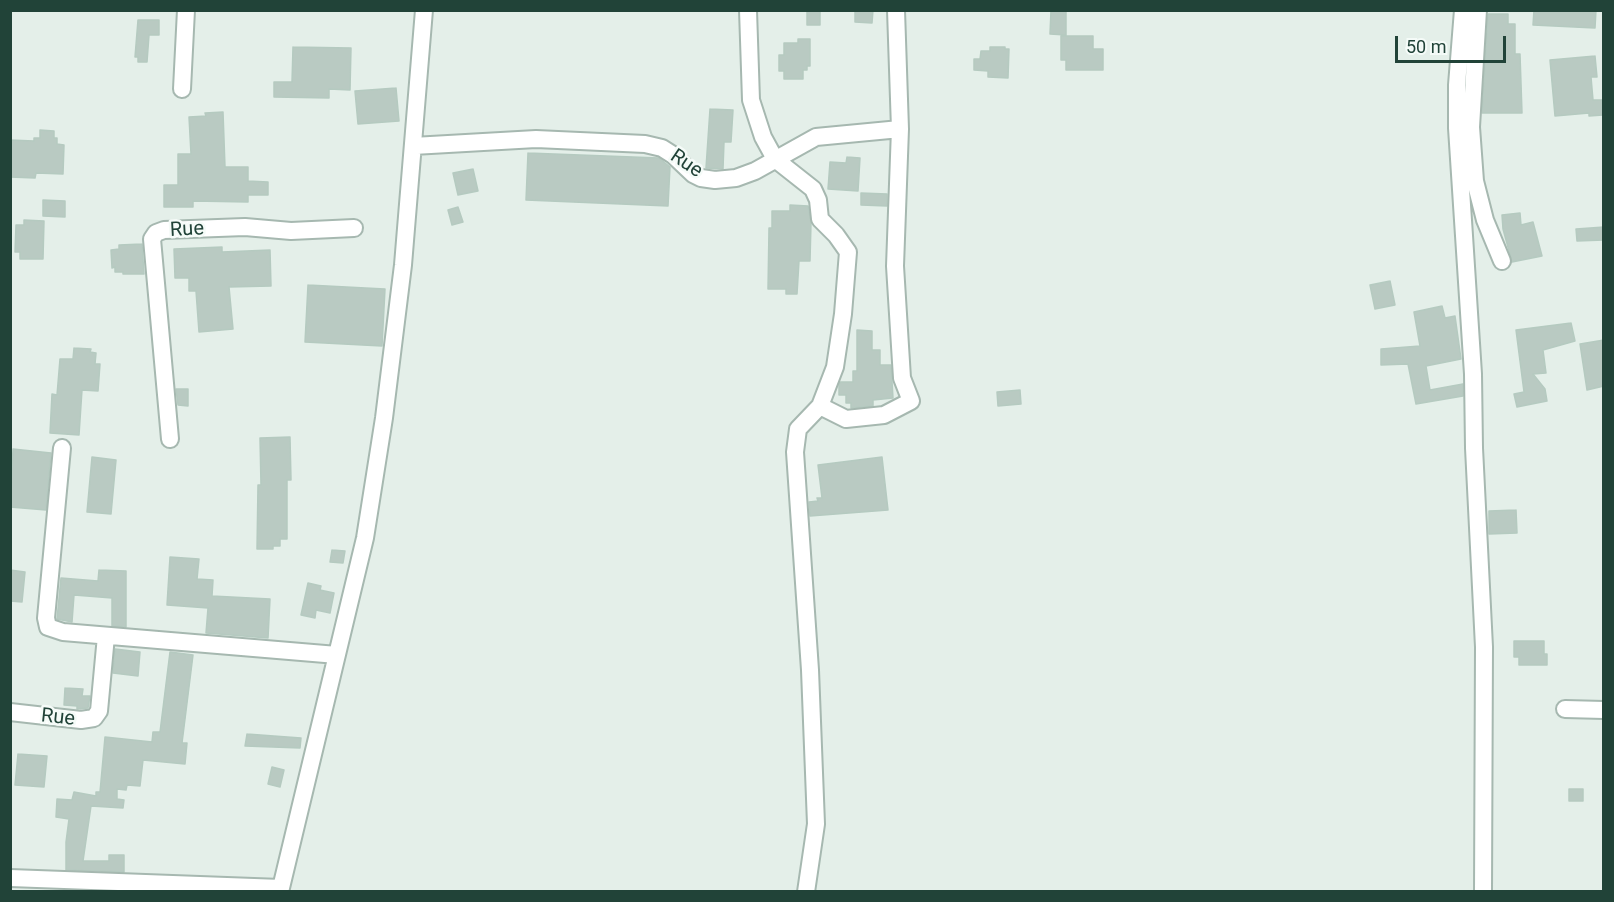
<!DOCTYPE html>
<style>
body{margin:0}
#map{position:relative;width:1614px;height:902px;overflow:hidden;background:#e4efe9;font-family:Roboto,sans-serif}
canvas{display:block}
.frame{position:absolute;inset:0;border:12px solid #214338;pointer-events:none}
.scale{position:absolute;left:1395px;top:36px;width:111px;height:27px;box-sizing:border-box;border:3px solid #214338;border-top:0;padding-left:8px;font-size:18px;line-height:21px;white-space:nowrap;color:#214338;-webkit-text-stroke:4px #f5fbf8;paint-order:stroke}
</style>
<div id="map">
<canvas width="1614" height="902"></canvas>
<div class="frame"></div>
<div class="scale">50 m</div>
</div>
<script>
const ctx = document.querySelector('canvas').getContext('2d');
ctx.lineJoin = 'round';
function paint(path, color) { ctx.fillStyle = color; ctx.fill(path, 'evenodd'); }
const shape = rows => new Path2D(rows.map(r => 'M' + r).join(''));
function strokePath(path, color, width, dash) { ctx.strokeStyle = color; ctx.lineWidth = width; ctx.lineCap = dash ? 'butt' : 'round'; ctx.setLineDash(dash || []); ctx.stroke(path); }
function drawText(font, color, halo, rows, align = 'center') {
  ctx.font = font + ' Roboto,sans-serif'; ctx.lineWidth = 5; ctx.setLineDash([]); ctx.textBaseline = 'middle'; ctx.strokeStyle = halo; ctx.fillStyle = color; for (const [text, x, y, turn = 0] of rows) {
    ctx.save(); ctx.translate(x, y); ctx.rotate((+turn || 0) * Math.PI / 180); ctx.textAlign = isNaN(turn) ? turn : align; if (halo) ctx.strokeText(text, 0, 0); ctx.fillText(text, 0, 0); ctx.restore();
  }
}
const building = shape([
 [807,10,820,10,820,25,807,25,807,10],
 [855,10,873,10,872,23,855,22,855,10],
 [1051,10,1066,10,1066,35,1050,34,1051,10],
 [1534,10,1596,10,1595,28,1533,25,1534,10],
 [1488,14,1508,14,1508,24,1515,24,1515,54,1520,54,1522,113,1482,113,1488,14],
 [138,20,159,20,159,35,149,35,147,62,138,62,138,57,135,57,138,20],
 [1061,36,1093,36,1093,49,1103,49,1103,70,1066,70,1066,60,1061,60,1061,36],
 [798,39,810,39,810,66,807,66,807,70,803,70,803,79,784,79,784,71,779,71,779,55,784,55,784,43,798,43,798,39],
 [293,47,351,48,350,90,329,89,329,98,274,97,274,82,292,82,293,47],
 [990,47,1005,47,1005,49,1009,49,1008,78,988,77,988,71,974,70,974,59,980,59,981,51,990,51,990,47],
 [1595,56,1597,77,1591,77,1593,100,1602,100,1603,115,1589,116,1589,113,1555,116,1550,60,1595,56],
 [396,88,399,121,358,124,355,91,396,88],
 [710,109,733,110,731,142,724,142,723,169,706,168,710,109],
 [223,112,225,167,248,167,248,181,268,182,268,195,248,195,248,202,193,201,193,207,164,207,164,185,178,185,178,154,191,154,189,117,206,116,205,113,223,112],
 [40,130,54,131,54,138,57,138,57,144,64,145,63,174,36,173,35,178,10,177,10,140,34,141,34,138,40,138,40,130],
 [528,153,659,158,670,167,668,206,526,200,528,153],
 [847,157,860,158,858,191,828,189,830,162,846,163,847,157],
 [473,169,478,191,458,195,453,173,473,169],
 [861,193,887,194,887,206,861,205,861,193],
 [43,200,65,201,65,217,43,216,43,200],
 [790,205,808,206,811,223,810,261,799,261,797,294,786,294,786,289,768,289,769,228,772,228,772,211,790,211,790,205],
 [458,207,463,222,452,225,448,210,458,207],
 [1520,213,1521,225,1533,222,1542,256,1512,262,1503,229,1502,215,1520,213],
 [24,220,44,221,43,259,20,259,20,252,15,252,16,225,24,225,24,220],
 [1604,227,1604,240,1577,241,1576,229,1604,227],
 [142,244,144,274,123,274,123,272,115,272,115,267,112,268,111,250,119,249,119,245,142,244],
 [222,247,222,252,270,250,271,286,229,287,233,329,199,332,196,291,189,291,189,278,175,278,174,249,222,247],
 [1390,281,1395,305,1375,309,1370,285,1390,281],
 [308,285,385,289,382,346,305,342,308,285],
 [1442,306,1445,318,1455,316,1461,359,1426,366,1430,390,1463,384,1463,396,1416,404,1408,364,1381,365,1381,349,1420,346,1414,312,1442,306],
 [1571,323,1575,341,1543,350,1546,373,1533,374,1545,389,1547,401,1517,407,1514,394,1524,392,1516,330,1571,323],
 [857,330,872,331,872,350,880,350,880,365,891,365,893,398,873,400,873,406,851,408,851,403,846,403,846,395,839,395,839,385,840,382,853,382,853,371,857,371,857,330],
 [1604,340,1604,386,1587,390,1580,344,1604,340],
 [74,348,91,349,90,352,96,353,95,364,100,364,98,391,82,390,79,435,50,433,52,394,57,395,60,359,73,359,74,348],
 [176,389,188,389,188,406,178,405,176,389],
 [1020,390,1021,404,998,406,997,392,1020,390],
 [290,437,291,480,287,480,287,539,280,539,280,546,273,546,273,549,257,549,258,485,261,485,260,438,290,437],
 [13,449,51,453,46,510,10,507,13,449],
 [92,457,116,460,111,514,87,512,92,457],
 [882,457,888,510,810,516,809,502,818,501,817,498,822,498,818,465,882,457],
 [1516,510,1517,533,1489,534,1489,511,1516,510],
 [332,550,345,551,343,563,330,562,332,550],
 [170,557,199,559,197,579,213,580,212,596,270,599,268,638,206,633,208,608,167,605,170,557],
 [10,570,25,572,22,602,10,601,10,570],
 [99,570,126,571,126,627,112,626,112,598,74,595,72,622,57,619,61,578,98,581,99,570],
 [308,583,321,586,320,590,334,593,330,613,316,610,315,618,301,615,308,583],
 [1514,641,1544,641,1544,654,1547,654,1547,665,1519,665,1519,657,1514,657,1514,641],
 [115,649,140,652,138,676,113,673,115,649],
 [170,652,193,655,182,743,187,743,185,764,143,760,140,786,127,785,126,790,117,789,117,799,124,800,123,808,91,806,83,861,109,861,109,855,124,855,124,872,66,870,66,842,69,819,56,817,57,799,72,800,74,792,96,796,96,792,100,792,105,737,152,742,153,732,160,732,170,652],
 [65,688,83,689,82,696,90,696,88,708,77,709,77,706,64,705,65,688],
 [247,734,301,738,300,748,245,746,247,734],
 [18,754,47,756,44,787,15,785,18,754],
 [272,767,284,770,280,787,268,784,272,767],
 [1569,789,1583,789,1583,801,1569,801,1569,789]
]);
const minor = shape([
 [748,10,751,100,763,137,775,159,813,189,818,200,820,219,836,235,848,252,843,314,835,367,820,406,798,429,795,452,810,670,816,824,806,892],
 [1463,10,1457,85,1457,128,1473,374,1474,448,1484,647,1483,892],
 [1478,10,1471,127,1475,181,1485,220,1502,261],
 [182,89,186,10],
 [413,146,536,139,645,144,662,148,673,155,693,174,701,178,715,180,736,178,755,171,816,137,900,129],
 [820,406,846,419,884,415,911,401,902,378,895,266,900,129,896,10],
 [170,439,152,239,156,233,164,230,245,227,291,231,354,228],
 [62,448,46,618,48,627,63,632,337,655],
 [1565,709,1604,710],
 [10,712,81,720,94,718,99,711,106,636],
 [10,878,281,888],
 [280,892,365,538,384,418,403,265,424,10]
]);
const streetNames = [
 ["Rue",686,164,34],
 ["Rue",187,230,-3],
 ["Rue",58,718,6]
];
paint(building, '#b9cac2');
strokePath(building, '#b5cac0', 1.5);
strokePath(minor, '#a6b8b0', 20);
strokePath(minor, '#fff', 16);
drawText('20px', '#214338', '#f5fbf8', streetNames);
</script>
